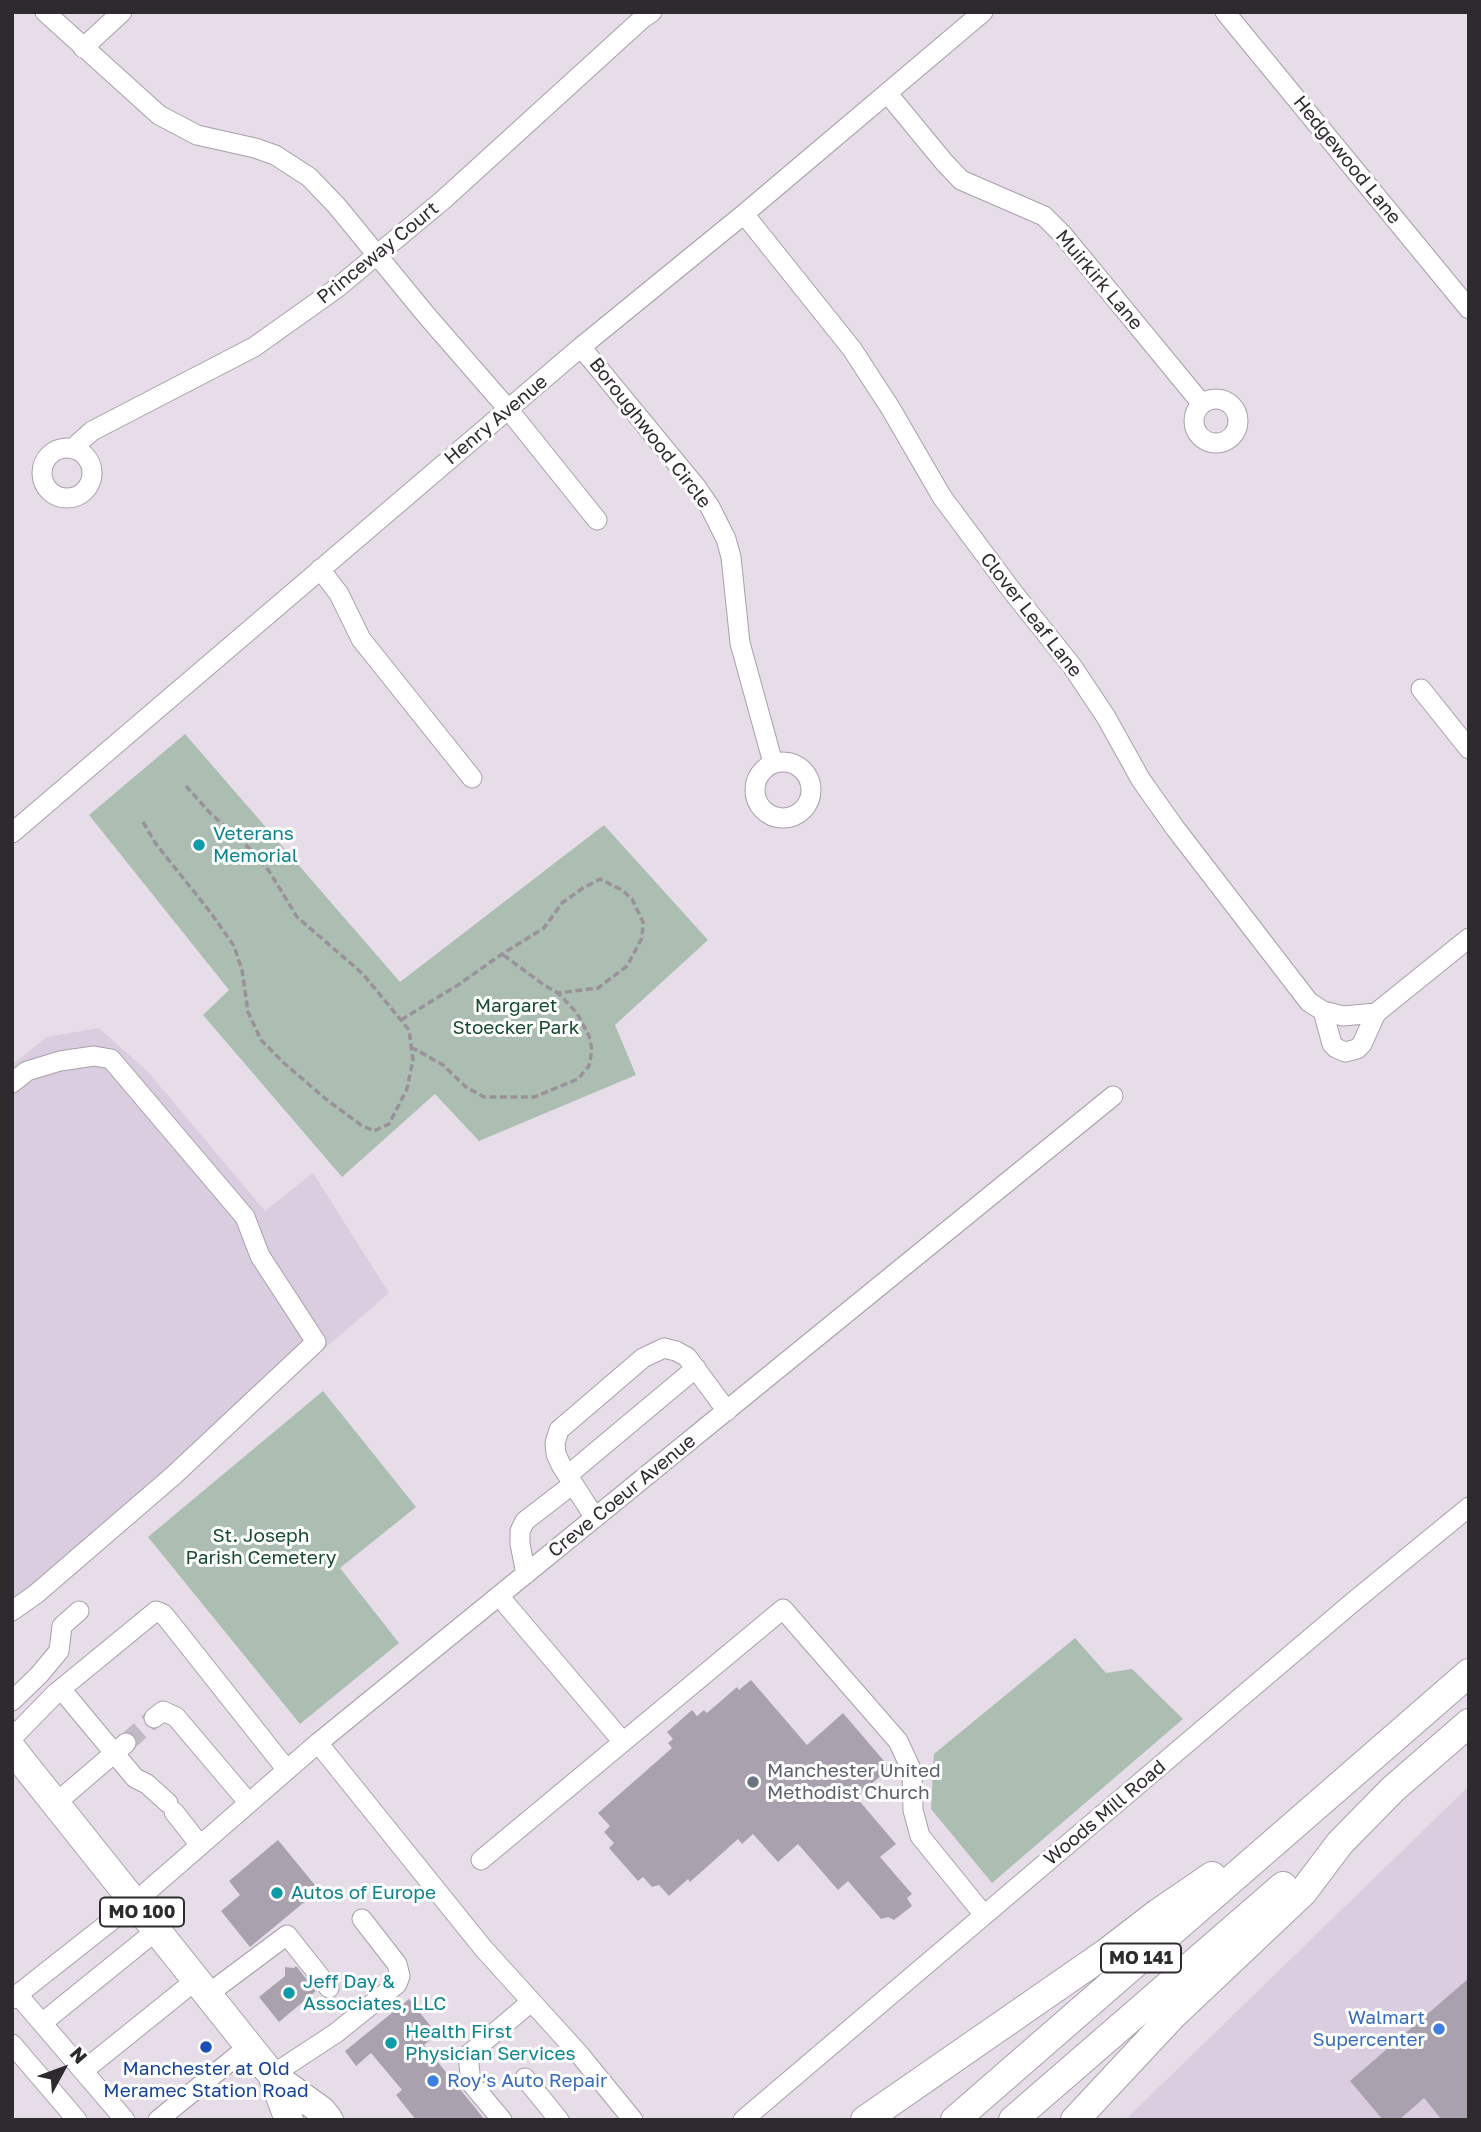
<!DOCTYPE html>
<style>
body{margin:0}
#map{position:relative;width:1481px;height:2132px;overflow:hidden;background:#e6dde9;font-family:"Golos Text",sans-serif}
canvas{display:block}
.frame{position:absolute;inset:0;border:14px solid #2e2b2f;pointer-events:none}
.north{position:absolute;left:28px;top:2034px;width:70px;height:70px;-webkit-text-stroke:5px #fff;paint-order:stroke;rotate:49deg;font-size:19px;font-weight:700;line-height:28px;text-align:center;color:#2e2b2f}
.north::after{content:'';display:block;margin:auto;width:24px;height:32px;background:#2e2b2f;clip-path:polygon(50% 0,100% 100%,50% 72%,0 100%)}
</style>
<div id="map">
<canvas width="1481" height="2132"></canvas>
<div class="frame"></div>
<div class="north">N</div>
</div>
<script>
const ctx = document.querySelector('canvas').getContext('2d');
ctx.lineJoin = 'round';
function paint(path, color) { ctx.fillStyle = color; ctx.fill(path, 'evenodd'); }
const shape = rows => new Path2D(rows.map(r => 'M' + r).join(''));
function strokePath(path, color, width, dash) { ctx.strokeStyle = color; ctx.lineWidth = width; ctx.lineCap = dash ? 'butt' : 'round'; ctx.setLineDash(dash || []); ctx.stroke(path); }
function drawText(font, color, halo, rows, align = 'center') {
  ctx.font = font + ' "Golos Text",sans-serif'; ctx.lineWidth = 6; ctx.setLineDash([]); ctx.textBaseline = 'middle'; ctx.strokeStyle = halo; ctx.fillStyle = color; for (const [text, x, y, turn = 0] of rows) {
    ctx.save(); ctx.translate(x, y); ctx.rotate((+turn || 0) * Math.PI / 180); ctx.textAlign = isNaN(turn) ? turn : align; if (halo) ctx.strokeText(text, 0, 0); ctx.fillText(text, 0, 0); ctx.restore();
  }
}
const built = shape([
 [99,1028,149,1073,265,1211,313,1173,389,1293,12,1618,12,1065,47,1037],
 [1469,1786,1469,2120,1125,2120]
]);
const green = shape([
 [185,734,400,982,604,825,708,940,615,1025,636,1075,479,1141,435,1094,342,1177,203,1015,229,990,89,815],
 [323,1391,416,1507,340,1568,399,1643,300,1724,148,1537],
 [1075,1638,1106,1673,1132,1669,1183,1719,992,1883,931,1809,934,1754]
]);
const building = shape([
 [751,1680,807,1745,843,1713,890,1768,856,1797,896,1844,880,1857,912,1894,907,1898,912,1906,894,1920,888,1917,881,1919,848,1881,838,1890,798,1844,778,1862,753,1834,742,1844,738,1839,690,1882,688,1879,669,1896,659,1885,652,1887,643,1877,638,1881,609,1848,614,1843,604,1832,610,1826,598,1813,672,1748,668,1743,673,1739,667,1732,692,1710,697,1716,704,1710,707,1713,737,1687,739,1690],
 [278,1840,319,1890,250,1947,221,1911,240,1895,229,1881],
 [296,1966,316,1991,279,2022,259,1997,285,1976,285,1967,294,1968],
 [1469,1978,1469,2120,1442,2120,1424,2098,1399,2120,1383,2120,1350,2081],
 [409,1999,437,2034,424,2045,485,2120,416,2120,396,2095,402,2090,371,2053,356,2066,345,2051]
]);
const minorTunnel = shape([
 [126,1743,154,1718]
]);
const path = shape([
 [143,822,156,844,211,913,234,946,242,970,248,1012,261,1040,284,1063,327,1100,361,1125,374,1131,389,1124,407,1089,413,1060,409,1030,363,974,297,917,269,871,250,849,210,813,186,786],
 [401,1020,458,985,502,954,544,928,562,903,583,888,600,879,622,890,632,899,643,922,642,938,627,966,598,988,558,993,544,985,502,954],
 [411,1047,443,1065,466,1087,484,1097,534,1097,578,1079,589,1066,592,1050,589,1036,577,1013,558,993]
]);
const minor = shape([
 [45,12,159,115,197,135,255,148,275,155,309,177,336,205,427,316,508,409,597,520],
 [1225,12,1469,309],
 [83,48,122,12],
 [888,94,944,162,961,180,1044,216,1063,235,1202,404],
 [744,214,852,349,891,409,942,497,1012,591,1072,666,1106,717,1141,780,1175,828,1309,1002,1323,1011,1343,1016,1376,1013,1469,938],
 [581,347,697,488,710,507,726,539,731,557,740,643,773,763],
 '1194 421a22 22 0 1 1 44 0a22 22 0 1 1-44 0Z',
 [73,448,92,431,254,347,337,288,443,200,643,18,652,12],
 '42 473a25 25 0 1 1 50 0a25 25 0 1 1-50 0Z',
 [320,569,339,594,361,639,472,778],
 [1421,689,1469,749],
 '755 790a28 28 0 1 1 56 0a28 28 0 1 1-56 0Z',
 [12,833,581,347,744,214,983,12],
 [1323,1011,1332,1044,1336,1048,1345,1052,1357,1049,1362,1044,1376,1013],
 [12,1083,27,1071,60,1061,94,1056,111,1059,245,1217,260,1256,316,1342,173,1476,36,1594,12,1611],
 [568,1475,696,1368],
 [595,1518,561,1465,556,1454,555,1443,559,1430,643,1358,664,1348,676,1351,687,1357,727,1411],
 [526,1574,520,1544,520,1531,525,1521,573,1484],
 [499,1596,623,1742],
 [61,1689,135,1778,147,1784,168,1803],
 [12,1701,39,1675,59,1651,62,1626,79,1611],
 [154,1718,163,1711,176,1717,248,1802],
 [12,1738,56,1693,156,1611,163,1614,169,1621,287,1770],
 [318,1743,483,1948,580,2055,633,2120],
 [56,1803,126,1743],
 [174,1812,200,1845],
 [481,1860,783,1609,898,1741,912,1771,913,1810,920,1836,984,1915],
 [208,1994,287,1935,329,1988],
 [18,1995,125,2120],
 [12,1999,135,1902,318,1743,1113,1096],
 [42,2023,157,1930],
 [12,2044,77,2120],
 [83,2071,196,1980],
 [272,2075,336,2033,397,1984,400,1976,397,1964,362,1919],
 [525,2078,559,2120],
 [158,2120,249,2046],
 [502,2120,471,2083,468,2055,531,2002],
 [743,2120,1353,1602,1469,1507]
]);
const highway = shape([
 [12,1749,272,2075,322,2111,329,2120],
 [272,2075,289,2120],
 [865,2120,1106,1953,1158,1913,1212,1876],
 [955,2120,1469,1673],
 [1013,2120,1283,1886],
 [1075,2120,1173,2015,1303,1892,1340,1843,1393,1789,1469,1723]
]);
const markers = [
 [199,845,7,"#0f9aa8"],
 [753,1782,7,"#6b7280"],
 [277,1893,7,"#0f9aa8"],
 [289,1993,7,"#0f9aa8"],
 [1439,2029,7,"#3f7fe0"],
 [391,2043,7,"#0f9aa8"],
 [206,2047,7,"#1a4fb4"],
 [433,2081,7,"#3f7fe0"]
];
const shields = [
 [142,1912,84],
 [1141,1958,80]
];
const shieldNames = [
 ["MO 100",142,1912],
 ["MO 141",1141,1958]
];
const streetNames = [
 ["Hedgewood Lane",1347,160,51],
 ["Princeway Court",378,253,-39],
 ["Muirkirk Lane",1099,280,50],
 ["Henry Avenue",496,420,-40],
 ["Boroughwood Circle",650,433,52],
 ["Clover Leaf Lane",1031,615,52],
 ["Creve Coeur Avenue",622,1496,-39],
 ["Woods Mill Road",1105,1813,-40]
];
const cultureNames = [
 ["Veterans",213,834],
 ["Memorial",213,856],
 ["Autos of Europe",291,1893],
 ["Jeff Day &",303,1982],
 ["Associates, LLC",303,2004],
 ["Health First",405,2032],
 ["Physician Services",405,2054]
];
const parkNames = [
 ["Margaret",516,1006],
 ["Stoecker Park",516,1028],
 ["St. Joseph",261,1536],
 ["Parish Cemetery",261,1558]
];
const worshipNames = [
 ["Manchester United",767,1771],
 ["Methodist Church",767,1793]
];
const shopNames = [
 ["Walmart",1425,2018],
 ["Supercenter",1425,2040],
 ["Roy's Auto Repair",447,2081,"left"]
];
const transitNames = [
 ["Manchester at Old",206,2069],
 ["Meramec Station Road",206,2091]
];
paint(built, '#dacddf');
paint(green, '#acbeb1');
paint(building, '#a9a2ae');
strokePath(minorTunnel, '#c1b9c4', 19, [19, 10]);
strokePath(minor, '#a79faa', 21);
strokePath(highway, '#a79faa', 30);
strokePath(path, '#99929b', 3.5, [7, 3.5]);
strokePath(minor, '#fff', 19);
strokePath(highway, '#fff', 28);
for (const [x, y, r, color] of markers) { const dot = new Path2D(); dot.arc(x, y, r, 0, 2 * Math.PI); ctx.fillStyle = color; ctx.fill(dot); strokePath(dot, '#fff', 2.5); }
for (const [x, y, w] of shields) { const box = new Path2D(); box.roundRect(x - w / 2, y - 14.5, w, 29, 5); ctx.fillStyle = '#fff'; ctx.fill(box); strokePath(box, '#2e2b2f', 2); }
drawText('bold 18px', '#2e2b2f', null, shieldNames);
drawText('19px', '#2e2b2f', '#fff', streetNames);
drawText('19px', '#0d838f', '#fff', cultureNames, 'left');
drawText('19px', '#164a2d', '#fff', parkNames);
drawText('19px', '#5b616d', '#fff', worshipNames, 'left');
drawText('19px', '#366cbe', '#fff', shopNames, 'right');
drawText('19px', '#164399', '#fff', transitNames);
</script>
